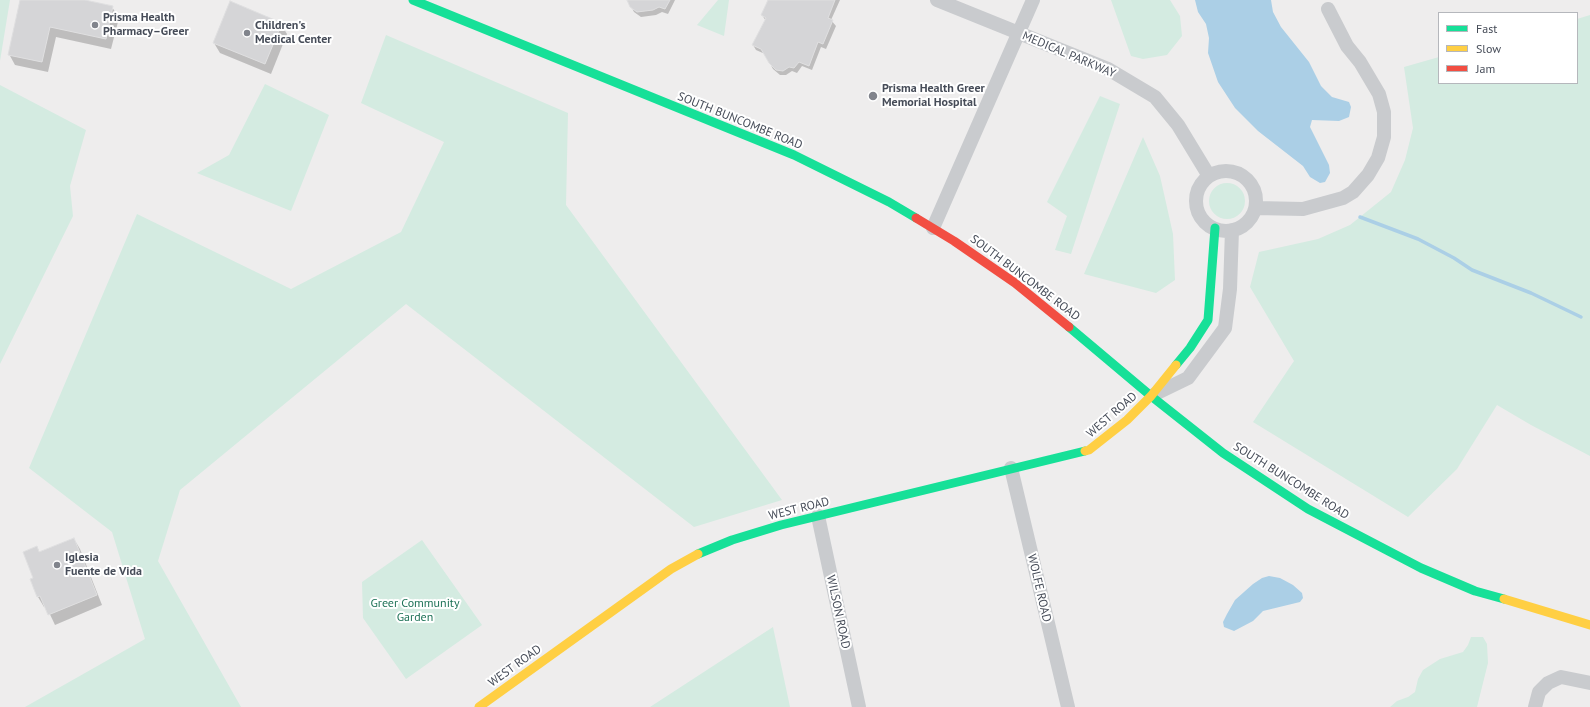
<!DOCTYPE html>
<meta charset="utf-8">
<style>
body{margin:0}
#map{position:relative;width:1590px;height:707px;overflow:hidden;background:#eeeded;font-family:"PT Sans",sans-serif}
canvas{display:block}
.legend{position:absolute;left:1438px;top:12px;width:140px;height:72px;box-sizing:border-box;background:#fff;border:1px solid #b5b7bc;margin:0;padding:5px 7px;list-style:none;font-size:12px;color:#464c58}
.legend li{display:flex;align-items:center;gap:8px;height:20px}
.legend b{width:20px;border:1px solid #b5b7bc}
</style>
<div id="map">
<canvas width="1590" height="707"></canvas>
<ul class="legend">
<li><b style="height:5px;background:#16e098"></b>Fast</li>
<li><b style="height:5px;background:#ffcf43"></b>Slow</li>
<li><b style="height:5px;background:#f24e42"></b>Jam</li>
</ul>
</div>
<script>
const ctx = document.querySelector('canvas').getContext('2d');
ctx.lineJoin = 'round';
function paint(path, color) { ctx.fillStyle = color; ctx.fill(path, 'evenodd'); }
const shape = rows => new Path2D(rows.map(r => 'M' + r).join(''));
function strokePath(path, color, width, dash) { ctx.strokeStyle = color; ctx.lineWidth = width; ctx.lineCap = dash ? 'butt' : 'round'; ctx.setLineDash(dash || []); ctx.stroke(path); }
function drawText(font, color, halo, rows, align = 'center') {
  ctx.font = font + ' "PT Sans",sans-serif'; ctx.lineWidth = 4; ctx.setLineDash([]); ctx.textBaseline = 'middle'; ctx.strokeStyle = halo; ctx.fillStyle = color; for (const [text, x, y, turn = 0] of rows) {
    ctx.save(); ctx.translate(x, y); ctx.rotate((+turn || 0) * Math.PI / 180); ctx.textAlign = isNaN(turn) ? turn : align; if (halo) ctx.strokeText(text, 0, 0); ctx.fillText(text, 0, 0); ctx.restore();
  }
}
const green = shape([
 [0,0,10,0,0,61],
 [718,0,729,0,724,36,697,25],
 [1111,0,1170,0,1180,16,1182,36,1167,55,1143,59,1131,56],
 [1590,15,1590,456,1531,425,1497,405,1457,469,1408,517,1253,422,1294,361,1250,287,1259,252,1318,239,1350,225,1391,192,1405,160,1413,128,1404,67,1439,57,1439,83,1577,83,1577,19],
 [386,35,568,113,566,205,782,500,694,527,406,304,180,490,158,561,241,707,25,707,145,639,112,532,29,468,137,214,291,289,401,232,444,142,361,103],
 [265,84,329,115,291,211,197,173,229,155],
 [0,85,86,130,70,186,73,216,0,364],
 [1100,96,1120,104,1071,254,1055,250,1067,216,1047,202],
 [1143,137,1160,176,1173,234,1175,280,1156,293,1084,274],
 '1209 201a18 18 0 1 1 36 0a18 18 0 1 1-36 0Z',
 [422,540,482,625,406,679,363,618,362,582],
 [773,627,790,707,650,707],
 [1471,637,1483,637,1487,644,1488,663,1477,707,1390,707,1397,701,1408,697,1415,692,1418,679,1423,670,1440,659,1463,652,1468,645]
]);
const water = shape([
 [1195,0,1271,0,1273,12,1281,27,1309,62,1321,86,1332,97,1349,102,1351,107,1349,117,1339,121,1312,120,1310,127,1329,165,1330,173,1325,182,1320,183,1310,177,1303,166,1258,131,1235,108,1218,82,1208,53,1209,38,1206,24,1198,12],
 [1269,576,1280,578,1293,585,1302,593,1303,598,1300,602,1263,611,1253,621,1234,631,1224,627,1223,622,1227,614,1235,600,1253,584,1262,578]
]);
const shadow = shape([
 [21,0,81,0,112,7,119,18,111,49,56,37,48,72,15,65,9,54],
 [628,0,675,0,668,14,662,12,656,15,641,17,634,12],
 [769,0,840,0,831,20,836,26,826,49,821,47,812,70,802,66,797,73,792,71,786,75,780,75,773,69,765,54,756,50,753,45,766,21,762,15],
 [281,24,287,34,271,74,220,53,214,43],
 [74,539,80,549,102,605,55,625,46,606,44,607,38,597,34,578,37,547,40,553]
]);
const stream = shape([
 [1360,217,1418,239,1454,258,1472,270,1531,293,1581,317]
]);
const building = shape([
 [20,0,85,0,113,6,106,39,50,27,42,62,8,55,20,0],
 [627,0,670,0,665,9,659,7,653,10,637,12,630,7,627,0],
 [768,0,835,0,828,18,833,20,823,44,818,42,809,66,799,62,794,68,789,67,783,71,776,70,769,63,761,49,752,45,766,18,761,15,768,0],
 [230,1,282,23,265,64,213,43,230,1],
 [74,538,97,595,48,615,40,596,37,597,30,579,33,578,23,552,37,546,39,552,74,538]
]);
const street = shape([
 [937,0,1108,69,1155,97,1178,125,1209,176],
 '1196 201a30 30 0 1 1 60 0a30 30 0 1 1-60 0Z',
 [1256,208,1303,209,1343,198,1353,192,1368,175,1378,158,1384,137,1384,112,1379,94,1360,62,1347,46,1328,9],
 [933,228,1033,0],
 [1155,394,1188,378,1225,328,1230,289,1232,230],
 [1011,468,1068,707],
 [818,516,859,707],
 [1535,707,1539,692,1548,683,1561,677,1590,683]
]);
const fast = shape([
 [413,0,794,155,889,202,916,218],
 [1069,327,1151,396,1223,453,1308,509,1421,568,1475,591,1504,599],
 [1176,365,1190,348,1208,320,1215,228],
 [698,554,732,540,781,525,1085,451]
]);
const slow = shape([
 [1085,451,1089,450,1127,420,1151,396,1176,365],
 [1504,599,1590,625],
 [479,707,671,569,698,554]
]);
const jam = shape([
 [916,218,954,241,1015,283,1069,327]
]);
const markers = [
 [95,25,4,"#81848c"],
 [247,33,4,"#81848c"],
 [873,96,5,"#81848c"],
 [57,565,4,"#81848c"]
];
const poiNames = [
 ["Prisma Health",103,18],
 ["Pharmacy–Greer",103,32],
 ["Children's",255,26],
 ["Medical Center",255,40],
 ["Prisma Health Greer",882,89],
 ["Memorial Hospital",882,103],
 ["Iglesia",65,558],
 ["Fuente de Vida",65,572]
];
const streetNames = [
 ["MEDICAL PARKWAY",1069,55,23],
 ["SOUTH BUNCOMBE ROAD",740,121,22],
 ["SOUTH BUNCOMBE ROAD",1025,278,37],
 ["WEST ROAD",1112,415,-41],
 ["SOUTH BUNCOMBE ROAD",1291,481,32],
 ["WEST ROAD",799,509,-14],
 ["WOLFE ROAD",1039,588,77],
 ["WILSON ROAD",838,612,78],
 ["WEST ROAD",515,666,-36]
];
const parkNames = [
 ["Greer Community",415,604],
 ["Garden",415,618]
];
paint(green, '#d4ebe1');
paint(water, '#abcfe6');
paint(shadow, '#0003');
strokePath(stream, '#abcfe6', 3.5);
paint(building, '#d5d5d7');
strokePath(building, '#dfdfe0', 1);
strokePath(street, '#c9cbce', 14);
strokePath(fast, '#16e098', 9);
strokePath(slow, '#ffcf43', 9);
strokePath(jam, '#f24e42', 9);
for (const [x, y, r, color] of markers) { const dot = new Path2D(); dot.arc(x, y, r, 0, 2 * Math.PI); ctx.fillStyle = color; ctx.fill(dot); strokePath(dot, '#fff', 1.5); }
drawText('bold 12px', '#464c58', '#fff', poiNames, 'left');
drawText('12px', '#464c58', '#fff', streetNames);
drawText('12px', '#1e7257', '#fff', parkNames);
</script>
